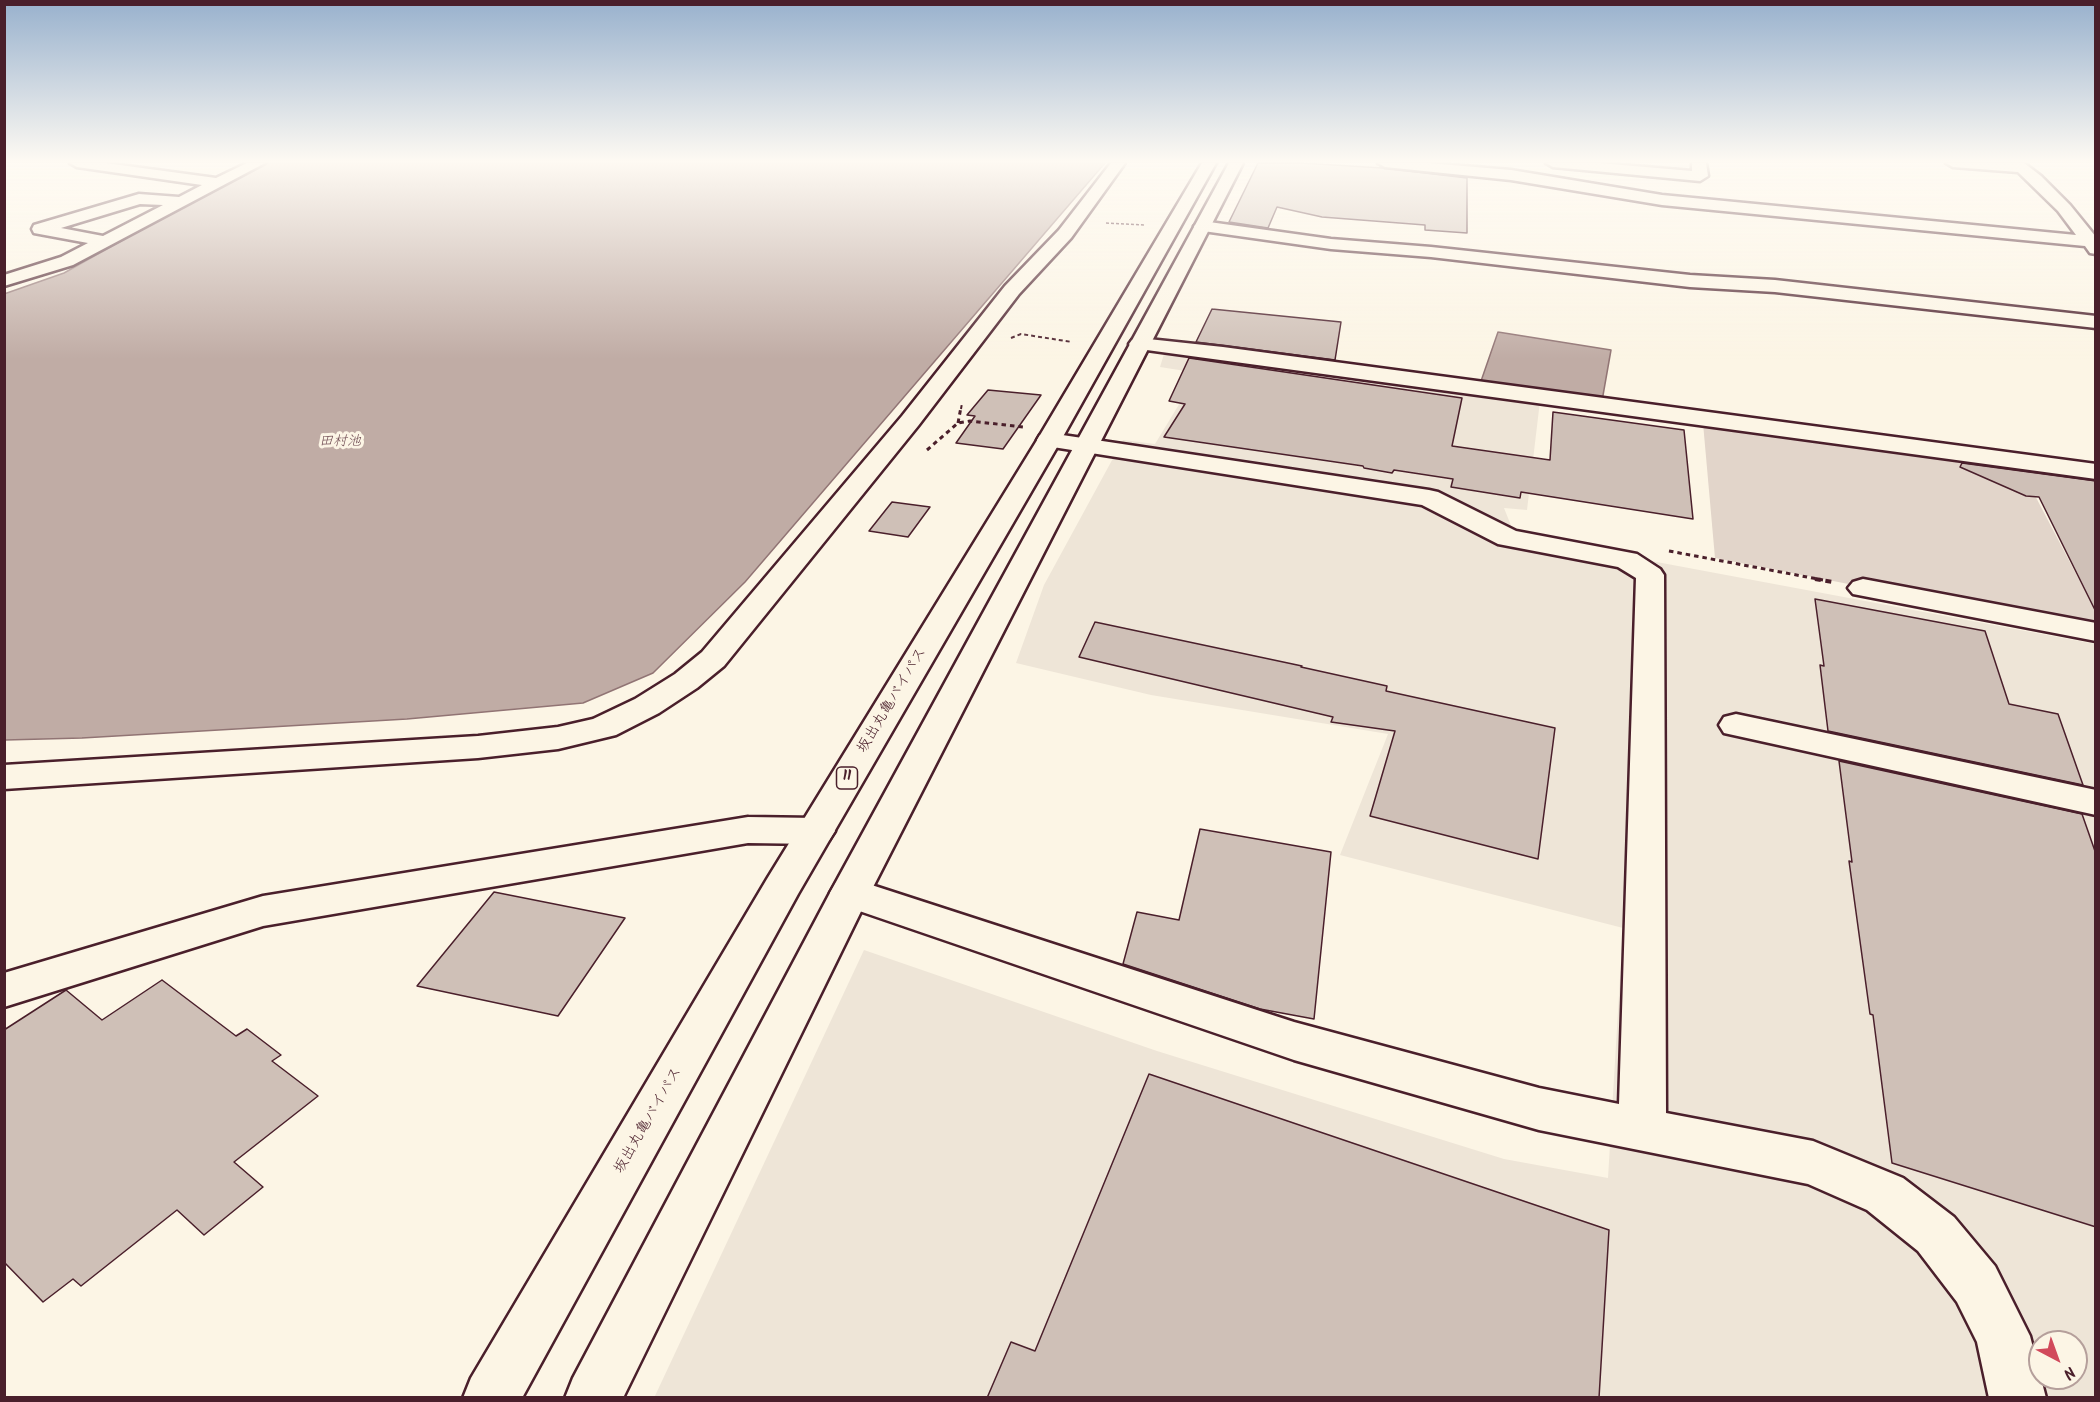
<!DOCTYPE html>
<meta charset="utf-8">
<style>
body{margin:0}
#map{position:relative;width:2100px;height:1402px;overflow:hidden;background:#fcf5e5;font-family:Kalam,sans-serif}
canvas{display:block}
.frame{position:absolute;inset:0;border:6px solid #4a1f2b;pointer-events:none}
.north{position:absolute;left:2028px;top:1330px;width:60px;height:60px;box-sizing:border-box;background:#fcf5e5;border:2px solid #b59f9b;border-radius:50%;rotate:139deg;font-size:16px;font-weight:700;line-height:24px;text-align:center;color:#4a1f2b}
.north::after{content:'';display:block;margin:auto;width:21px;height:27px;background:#d1495b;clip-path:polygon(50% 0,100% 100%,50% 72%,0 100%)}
</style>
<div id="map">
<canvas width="2100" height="1402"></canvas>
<div class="frame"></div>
<div class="north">N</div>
</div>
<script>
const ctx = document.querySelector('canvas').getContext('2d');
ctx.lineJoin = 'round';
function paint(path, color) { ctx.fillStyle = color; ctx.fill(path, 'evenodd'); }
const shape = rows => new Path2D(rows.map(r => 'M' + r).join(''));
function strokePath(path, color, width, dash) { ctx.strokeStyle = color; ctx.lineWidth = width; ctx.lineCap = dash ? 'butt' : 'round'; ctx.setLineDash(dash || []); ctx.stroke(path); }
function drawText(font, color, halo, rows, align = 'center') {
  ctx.font = font + ' Kalam,"Klee One",sans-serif'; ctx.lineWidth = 6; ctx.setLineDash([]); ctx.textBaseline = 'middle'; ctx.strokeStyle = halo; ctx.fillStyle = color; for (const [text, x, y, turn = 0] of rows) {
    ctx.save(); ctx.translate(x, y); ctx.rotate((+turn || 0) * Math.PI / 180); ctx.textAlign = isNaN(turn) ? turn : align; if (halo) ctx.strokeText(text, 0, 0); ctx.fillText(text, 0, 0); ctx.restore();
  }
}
const built = shape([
 [1164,354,1196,354,1540,401,1527,510,1504,508,1514,533,1523,537,2095,644,2095,1397,654,1398,864,950,1157,1051,1504,1159,1608,1178,1623,928,1340,855,1388,734,1151,695,1016,663,1044,585,1123,440,1155,444,1198,373,1160,367],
 [2040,1342,2076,1342,2076,1378,2040,1378]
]);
const green = shape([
 [1703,423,2019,465,2095,610,2095,632,1715,558]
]);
const water = shape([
 [268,163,1105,163,745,582,653,673,583,703,407,719,82,738,5,740,4,294,64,273,178,209,268,163],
 [1498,332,1611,350,1602,401,1480,384,1498,332]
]);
const building = shape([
 [1258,163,1301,163,1383,168,1467,178,1467,233,1425,230,1425,225,1322,217,1277,207,1268,228,1229,222,1258,163],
 [1212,309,1341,322,1335,360,1196,342,1212,309],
 [1189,358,1462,398,1452,446,1550,460,1553,412,1684,430,1693,519,1521,492,1520,498,1451,487,1453,479,1394,470,1392,473,1364,468,1363,466,1164,437,1185,404,1169,401,1189,358],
 [988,390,1041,395,1003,449,956,443,975,416,967,415,988,390],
 [1962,463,2096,481,2096,612,2039,497,2026,496,1960,467,1962,463],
 [892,502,930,507,908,537,869,531,892,502],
 [1815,599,1985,631,2009,704,2058,714,2083,785,1828,731,1820,665,1824,666,1815,599],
 [1095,622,1302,666,1301,667,1387,686,1386,691,1555,728,1538,859,1370,816,1395,731,1331,722,1333,717,1079,657,1095,622],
 [1839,761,2082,814,2096,854,2096,1227,1892,1163,1873,1015,1870,1014,1849,861,1852,862,1839,761],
 [1200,829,1331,852,1314,1019,1260,1009,1123,964,1137,912,1179,920,1200,829],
 [494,892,625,918,558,1016,417,986,494,892],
 [162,980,236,1036,247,1029,281,1055,272,1061,318,1096,234,1162,263,1187,204,1235,177,1210,81,1286,73,1279,43,1302,4,1262,4,1030,66,990,102,1020,162,980],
 [1149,1074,1609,1230,1599,1398,987,1398,1011,1342,1035,1351,1149,1074]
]);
const pathFar3 = shape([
 [1106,223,1144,225]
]);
const pathFar2 = shape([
 [1011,338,1021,334,1072,342],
 [961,409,962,403]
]);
const pathFar1 = shape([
 [958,423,961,407],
 [927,450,958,423,970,421,1023,427],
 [1669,551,1823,580]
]);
const path = shape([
 [1815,579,1833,582]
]);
const minor = shape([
 [70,163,105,163,216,178,247,163,265,163,73,265,4,286,4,275,61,257,88,243,34,233,32,229,34,225,139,194,179,197,202,185,77,167,70,163],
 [140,204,163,205,103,236,61,228,140,204],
 [1111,163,1125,163,1071,238,1019,294,918,426,724,666,697,688,659,713,616,735,558,749,478,758,4,789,4,765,478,736,558,727,593,719,635,699,675,674,702,652,902,416,1005,286,1059,230,1111,163],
 [1378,163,1428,163,1511,170,1662,195,2076,235,2058,211,2018,172,1953,167,1946,163,2024,163,2041,176,2070,205,2096,237,2096,254,2090,253,2085,246,1662,205,1511,180,1385,167,1378,163],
 [1546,163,1599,163,1692,171,1692,163,1706,163,1708,176,1700,181,1553,167,1546,163],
 [1202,221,1331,239,1431,247,1690,275,1775,280,2096,316,2096,328,1775,292,1690,287,1431,257,1331,249,1196,230,1194,226,1202,221],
 [1139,338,1223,347,2096,464,2096,479,1132,348,1129,344,1132,340,1139,338],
 [1049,433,1429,490,1438,492,1516,531,1637,554,1660,569,1664,575,1666,1113,1813,1141,1903,1178,1954,1217,1995,1266,2030,1336,2046,1398,1989,1398,1977,1342,1957,1302,1918,1251,1867,1210,1808,1184,1539,1130,1294,1060,836,903,830,893,836,883,850,878,1294,1022,1539,1088,1619,1104,1636,578,1618,567,1498,544,1422,505,1040,445,1037,440,1040,435,1049,433],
 [1863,579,2096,623,2096,641,1853,594,1848,588,1853,582,1863,579],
 [1736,714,2096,790,2096,815,1724,733,1719,725,1724,717,1736,714],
 [748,817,816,818,829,822,835,831,829,840,816,844,748,843,263,926,4,1007,4,973,263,896,748,817]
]);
const highway = shape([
 [1202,163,1216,163,1060,442,798,894,522,1398,463,1398,471,1378,767,879,1036,442,1202,163],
 [1229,163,1243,163,870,893,623,1398,565,1398,573,1378,830,893,1229,163]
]);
const farWaternames = [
 ["田村池",340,443]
];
const shields = [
 [847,778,21]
];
const shieldNames = [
 ["11",847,778]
];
const streetNames = [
 ["坂出丸亀バイパス",893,701,-59],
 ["坂出丸亀バイパス",649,1121,-60]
];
paint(built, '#eee5d7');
paint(green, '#e2d5ca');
paint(water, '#c0aca5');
strokePath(water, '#917474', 1.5);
paint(building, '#cfc0b7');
strokePath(building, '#4a1f2b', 1.5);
strokePath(minor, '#4a1f2b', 5);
strokePath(highway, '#4a1f2b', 5);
strokePath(pathFar3, '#4a1f2b', 1.5, [3, 2]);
strokePath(pathFar2, '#4a1f2b', 2, [4, 3]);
strokePath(pathFar1, '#4a1f2b', 3, [4.5, 4]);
strokePath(path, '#4a1f2b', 4, [6, 4.5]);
paint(minor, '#fcf5e5');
paint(highway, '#fcf5e5');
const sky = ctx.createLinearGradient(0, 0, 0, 359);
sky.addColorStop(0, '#98b1cd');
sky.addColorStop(0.45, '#fefaf3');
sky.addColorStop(1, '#fefaf300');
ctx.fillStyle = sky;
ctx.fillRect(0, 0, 2100, 359);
drawText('italic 14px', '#6d4950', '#fcf5e5', farWaternames);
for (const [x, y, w] of shields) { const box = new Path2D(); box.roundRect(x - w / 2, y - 11, w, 22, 4.5); ctx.fillStyle = '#fcf5e5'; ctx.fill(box); strokePath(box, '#4a1f2b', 1.5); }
drawText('bold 14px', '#4a1f2b', null, shieldNames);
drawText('15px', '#4a1f2b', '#fcf5e5', streetNames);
</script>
